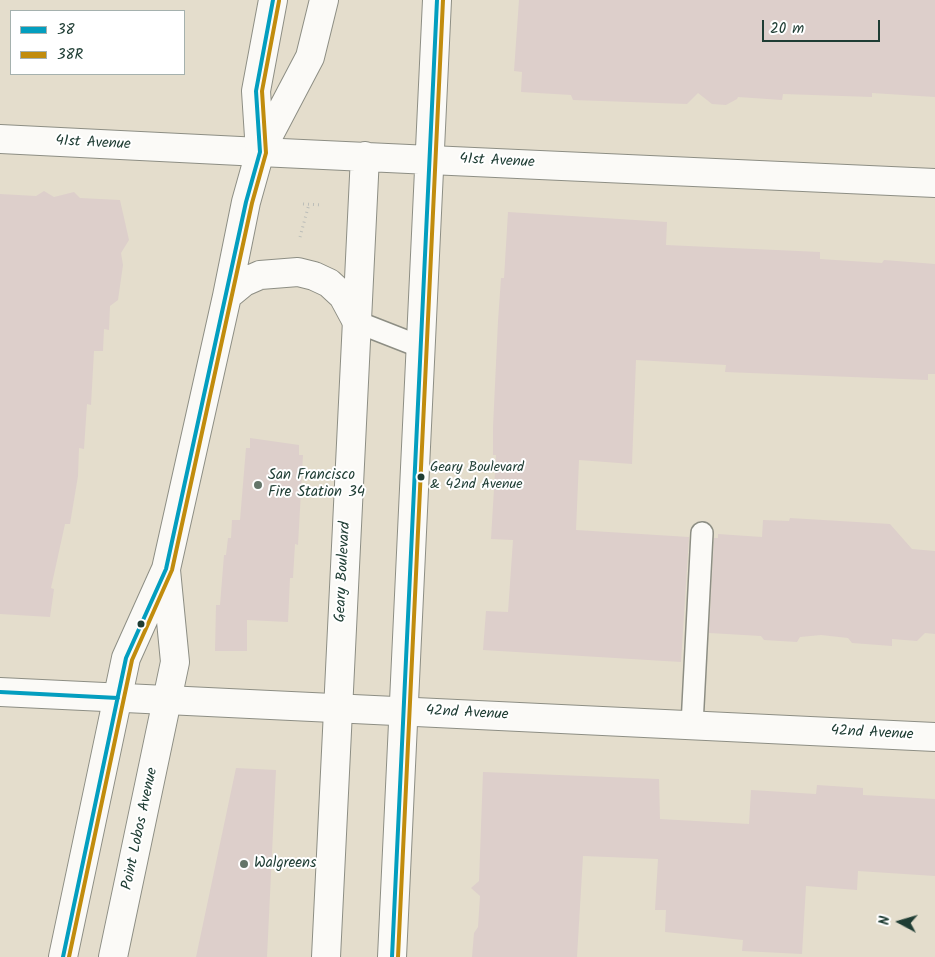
<!DOCTYPE html>
<style>
body{margin:0}
#map{position:relative;width:935px;height:957px;overflow:hidden;background:#e4ddcc;font-family:Kalam,sans-serif}
canvas{display:block}
.legend{position:absolute;left:10px;top:10px;width:175px;height:65px;box-sizing:border-box;background:#fff;border:1px solid #a5b1ae;margin:0;padding:6px 9px;list-style:none;font-size:15px;color:#1f3d34}
.legend li{display:flex;align-items:center;gap:10px;height:25px}
.legend b{width:25px;border:1px solid #a5b1ae}
.north{position:absolute;left:875px;top:897px;width:50px;height:50px;-webkit-text-stroke:4px #fff;paint-order:stroke;rotate:276deg;font-size:14px;font-weight:700;line-height:20px;text-align:center;color:#1f3d34}
.north::after{content:'';display:block;margin:auto;width:18px;height:22px;background:#1f3d34;clip-path:polygon(50% 0,100% 100%,50% 72%,0 100%)}
.scale{position:absolute;left:762px;top:20px;width:118px;height:22px;box-sizing:border-box;border:2px solid #1f3d34;border-top:0;padding-left:6px;font-size:15px;line-height:18px;white-space:nowrap;color:#1f3d34;-webkit-text-stroke:4px #fff;paint-order:stroke}
</style>
<div id="map">
<canvas width="935" height="957"></canvas>
<ul class="legend">
<li><b style="height:6px;background:#039ebf"></b>38</li>
<li><b style="height:6px;background:#c18c0d"></b>38R</li>
</ul>
<div class="north">N</div>
<div class="scale">20 m</div>
</div>
<script>
const ctx = document.querySelector('canvas').getContext('2d');
ctx.lineJoin = 'round';
function paint(path, color) { ctx.fillStyle = color; ctx.fill(path, 'evenodd'); }
const shape = rows => new Path2D(rows.map(r => 'M' + r).join(''));
function strokePath(path, color, width, dash) { ctx.strokeStyle = color; ctx.lineWidth = width; ctx.lineCap = dash ? 'butt' : 'round'; ctx.setLineDash(dash || []); ctx.stroke(path); }
function drawText(font, color, halo, rows, align = 'center') {
  ctx.font = font + ' Kalam,sans-serif'; ctx.lineWidth = 4; ctx.setLineDash([]); ctx.textBaseline = 'middle'; ctx.strokeStyle = halo; ctx.fillStyle = color; for (const [text, x, y, turn = 0] of rows) {
    ctx.save(); ctx.translate(x, y); ctx.rotate((+turn || 0) * Math.PI / 180); ctx.textAlign = isNaN(turn) ? turn : align; if (halo) ctx.strokeText(text, 0, 0); ctx.fillText(text, 0, 0); ctx.restore();
  }
}
const building = shape([
 [519,0,935,0,935,97,872,93,872,97,783,94,782,100,738,97,737,99,726,105,712,104,698,93,687,104,573,100,571,95,521,92,522,72,514,71],
 [44,191,54,197,74,192,80,198,120,200,129,240,121,253,123,265,118,300,110,306,109,330,104,329,103,351,94,351,91,405,87,404,84,449,79,448,78,476,70,524,65,524,51,588,54,589,50,617,0,614,0,194,36,196],
 [508,212,667,222,666,245,820,252,820,259,882,263,884,260,935,264,935,374,928,374,928,380,725,372,726,365,636,360,632,464,579,460,576,530,689,537,681,662,483,650,486,611,508,612,513,540,491,539,496,455,493,455,493,427,498,321,501,278,504,278],
 [250,438,299,445,299,455,303,455,298,545,295,544,293,578,290,578,288,622,247,620,247,651,215,651,216,605,220,605,224,555,226,555,228,538,231,538,232,520,240,520,246,448,250,448],
 [790,518,890,524,912,549,935,551,935,634,925,633,917,641,892,639,892,646,852,643,848,638,821,635,800,637,797,642,764,640,761,636,709,633,714,538,718,538,718,534,762,537,763,520,789,521],
 [236,768,276,770,267,957,196,957],
 [483,772,659,779,660,819,749,824,751,790,816,794,817,785,863,788,863,795,935,799,935,876,858,871,857,890,806,886,802,954,742,951,743,940,665,932,666,910,655,910,658,859,583,856,577,957,472,957,474,933,478,927,480,896,471,888,479,881]
]);
const path = shape([
 [303,204,322,205],
 [300,237,309,204]
]);
const lane = shape([
 [357,322,421,347],
 [692,725,702,533]
]);
const street = shape([
 [0,139,260,152],
 [430,160,935,183],
 [0,692,935,737]
]);
const secondary = shape([
 [260,152,430,160],
 [326,957,365,156],
 [392,957,437,0]
]);
const primary = shape([
 [260,152,256,91,273,0],
 [227,296,244,282,260,275,298,272,314,276,329,283,343,296,357,322],
 [63,957,126,658,166,569,227,296,246,202,260,152,310,57,324,0],
 [113,957,175,662,166,570]
]);
const bus1 = shape([
 [0,692,118,698],
 [63,957,126,658,166,569,246,202,260,152,256,91,273,0],
 [392,957,437,0]
]);
const bus2 = shape([
 [69,957,132,660,172,570,252,203,266,153,262,91,279,1],
 [398,957,443,0]
]);
const markers = [
 [421,477,4.5,"#1f3d34"],
 [258,485,5,"#647569"],
 [141,624,4.5,"#1f3d34"],
 [244,864,5,"#647569"]
];
const busNames = [
 ["Geary Boulevard",430,469],
 ["& 42nd Avenue",430,486]
];
const streetNames = [
 ["41st Avenue",93,144,3],
 ["41st Avenue",497,162,3],
 ["Geary Boulevard",344,572,-87],
 ["42nd Avenue",467,714,3],
 ["42nd Avenue",872,734,3],
 ["Point Lobos Avenue",141,829,-78]
];
const poiNames = [
 ["San Francisco",268,476],
 ["Fire Station 34",268,493],
 ["Walgreens",254,864]
];
paint(building, '#ddcfcb');
strokePath(lane, '#8d8e84', 24);
strokePath(street, '#8d8e84', 30);
strokePath(secondary, '#8d8e84', 30);
strokePath(primary, '#8d8e84', 30);
strokePath(path, '#bcbeb9', 3, [1, 4]);
strokePath(lane, '#fbfaf7', 21);
strokePath(street, '#fbfaf7', 28);
strokePath(secondary, '#fbfaf7', 28);
strokePath(primary, '#fbfaf7', 28);
strokePath(bus1, '#039ebf', 4);
strokePath(bus2, '#c18c0d', 4);
for (const [x, y, r, color] of markers) { const dot = new Path2D(); dot.arc(x, y, r, 0, 2 * Math.PI); ctx.fillStyle = color; ctx.fill(dot); strokePath(dot, '#fff', 2); }
drawText('14px', '#1f3d34', '#fff', busNames, 'left');
drawText('15px', '#1f3d34', '#fff', streetNames);
drawText('15px', '#1f3d34', '#fff', poiNames, 'left');
</script>
